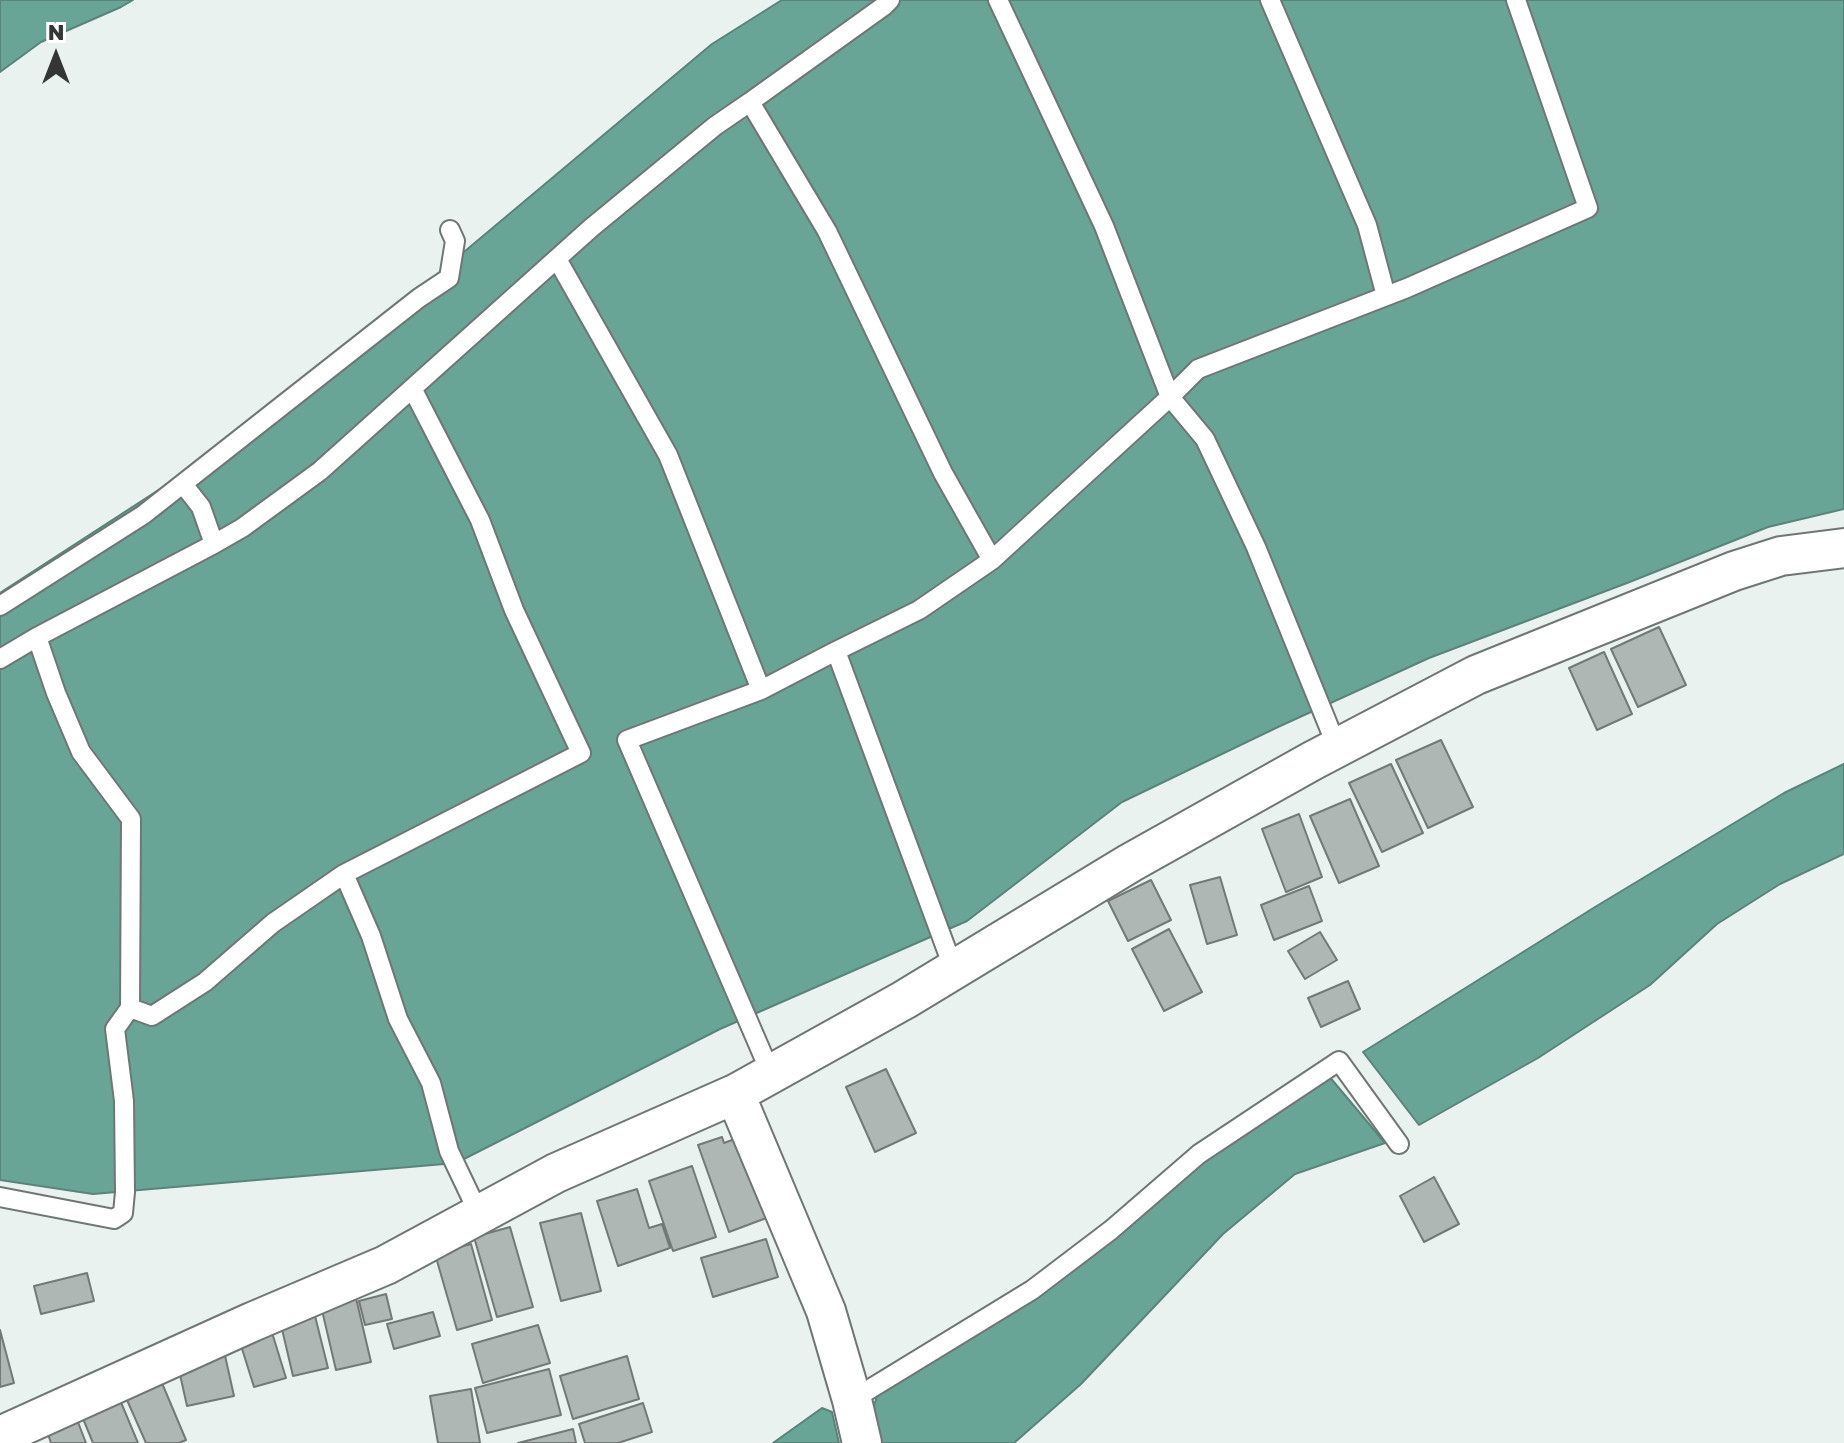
<!DOCTYPE html>
<style>
body{margin:0}
#map{position:relative;width:1844px;height:1443px;overflow:hidden;background:#eaf2f0;font-family:"Golos Text",sans-serif}
canvas{display:block}
.north{position:absolute;left:16px;top:16px;width:80px;height:80px;-webkit-text-stroke:6px #fff;paint-order:stroke;rotate:0deg;font-size:22px;font-weight:700;line-height:32px;text-align:center;color:#333635}
.north::after{content:'';display:block;margin:auto;width:28px;height:36px;background:#333635;clip-path:polygon(50% 0,100% 100%,50% 72%,0 100%)}
</style>
<div id="map">
<canvas width="1844" height="1443"></canvas>
<div class="north">N</div>
</div>
<script>
const ctx = document.querySelector('canvas').getContext('2d');
ctx.lineJoin = 'round';
function paint(path, color) { ctx.fillStyle = color; ctx.fill(path, 'evenodd'); }
const shape = rows => new Path2D(rows.map(r => 'M' + r).join(''));
function strokePath(path, color, width, dash) { ctx.strokeStyle = color; ctx.lineWidth = width; ctx.lineCap = dash ? 'butt' : 'round'; ctx.setLineDash(dash || []); ctx.stroke(path); }
const water = shape([
 [0,0,133,0,121,7,41,42,0,72,0,0],
 [782,0,1844,0,1844,509,1768,527,1627,583,1429,658,1278,727,1122,802,967,921,720,1029,456,1163,93,1194,0,1180,0,593,254,428,712,44,782,0],
 [1844,764,1844,854,1780,884,1717,924,1650,985,1538,1058,1419,1125,1363,1052,1595,907,1784,793,1844,764],
 [1328,1075,1385,1143,1295,1174,1223,1234,1081,1384,1014,1443,878,1443,871,1415,879,1390,1204,1159,1328,1075],
 [822,1408,832,1412,839,1443,773,1443,822,1408]
]);
const building = shape([
 [1659,627,1686,685,1638,707,1611,649,1659,627],
 [1604,652,1632,714,1597,730,1569,668,1604,652],
 [1441,740,1473,807,1428,828,1396,760,1441,740],
 [1391,764,1423,833,1382,852,1349,783,1391,764],
 [1350,799,1379,866,1339,883,1310,816,1350,799],
 [1299,814,1322,877,1286,892,1262,829,1299,814],
 [1220,877,1237,935,1207,944,1190,885,1220,877],
 [1151,880,1171,920,1128,941,1108,901,1151,880],
 [1309,886,1322,921,1274,940,1261,905,1309,886],
 [1169,929,1202,992,1164,1011,1132,949,1169,929],
 [1320,932,1337,960,1305,979,1288,951,1320,932],
 [1348,981,1360,1009,1321,1027,1308,998,1348,981],
 [886,1069,916,1133,875,1152,846,1087,886,1069],
 [722,1137,724,1143,740,1137,769,1217,729,1232,698,1145,722,1137],
 [692,1166,716,1237,673,1251,649,1181,692,1166],
 [1434,1177,1459,1224,1424,1242,1400,1196,1434,1177],
 [637,1189,649,1228,662,1224,670,1248,618,1266,597,1201,637,1189],
 [581,1213,601,1291,561,1301,540,1223,581,1213],
 [510,1227,533,1307,497,1317,474,1237,510,1227],
 [766,1239,778,1277,713,1297,701,1258,766,1239],
 [471,1244,492,1320,457,1330,435,1254,471,1244],
 [87,1273,94,1301,41,1314,34,1286,87,1273],
 [386,1294,392,1319,365,1325,359,1301,386,1294],
 [356,1298,371,1362,336,1370,321,1306,356,1298],
 [312,1304,328,1368,293,1376,278,1312,312,1304],
 [433,1312,440,1336,394,1349,387,1324,433,1312],
 [538,1325,550,1363,483,1383,472,1344,538,1325],
 [270,1326,286,1378,254,1387,238,1336,270,1326],
 [0,1330,14,1383,0,1387,0,1330],
 [224,1351,234,1396,187,1406,177,1361,224,1351],
 [627,1356,639,1399,573,1419,560,1376,627,1356],
 [549,1369,561,1415,487,1433,475,1388,549,1369],
 [159,1376,186,1440,179,1443,146,1443,123,1391,159,1376],
 [115,1388,138,1443,93,1443,77,1404,115,1388],
 [471,1389,480,1443,438,1443,430,1396,471,1389],
 [643,1403,652,1432,618,1443,585,1443,579,1424,643,1403],
 [76,1417,86,1443,51,1443,46,1428,76,1417],
 [573,1429,576,1443,518,1443,573,1429]
]);
const service = shape([
 [998,0,1104,226,1170,397,1198,369,1407,288,1588,208,1516,0],
 [1270,0,1367,225,1386,296],
 [750,102,884,6,890,0],
 [557,259,668,455,761,690,836,651,954,970],
 [183,484,201,507,214,544,242,528,320,471,591,228,715,126,750,102,827,231,943,473,992,560],
 [214,544,37,637,56,693,81,752,131,819,130,1008,152,1016,205,982,273,923,344,874,371,936,398,1019,431,1083,449,1151,479,1214],
 [0,606,143,515,419,298,449,278,455,241,450,230],
 [836,651,919,610,992,560,1170,397,1205,439,1256,547,1337,747],
 [0,659,37,637],
 [761,690,627,740,771,1074],
 [344,874,581,753,514,610,480,520,413,390],
 [0,1197,114,1219,123,1213,125,1192,124,1101,115,1029,130,1008],
 [852,1400,1032,1290,1111,1230,1199,1154,1339,1061,1399,1144]
]);
const minor = shape([
 [735,1094,826,1311,852,1400,862,1443],
 [0,1436,252,1322,386,1265,556,1173,735,1094,904,1000,1130,863,1312,761,1476,675,1734,571,1781,556,1844,548]
]);
paint(water, '#69a597');
strokePath(water, '#59847a', 2);
paint(building, '#afb7b5');
strokePath(building, '#727977', 2);
strokePath(service, '#6f7674', 22);
strokePath(minor, '#6f7674', 42);
strokePath(service, '#fff', 18);
strokePath(minor, '#fff', 38);
</script>
